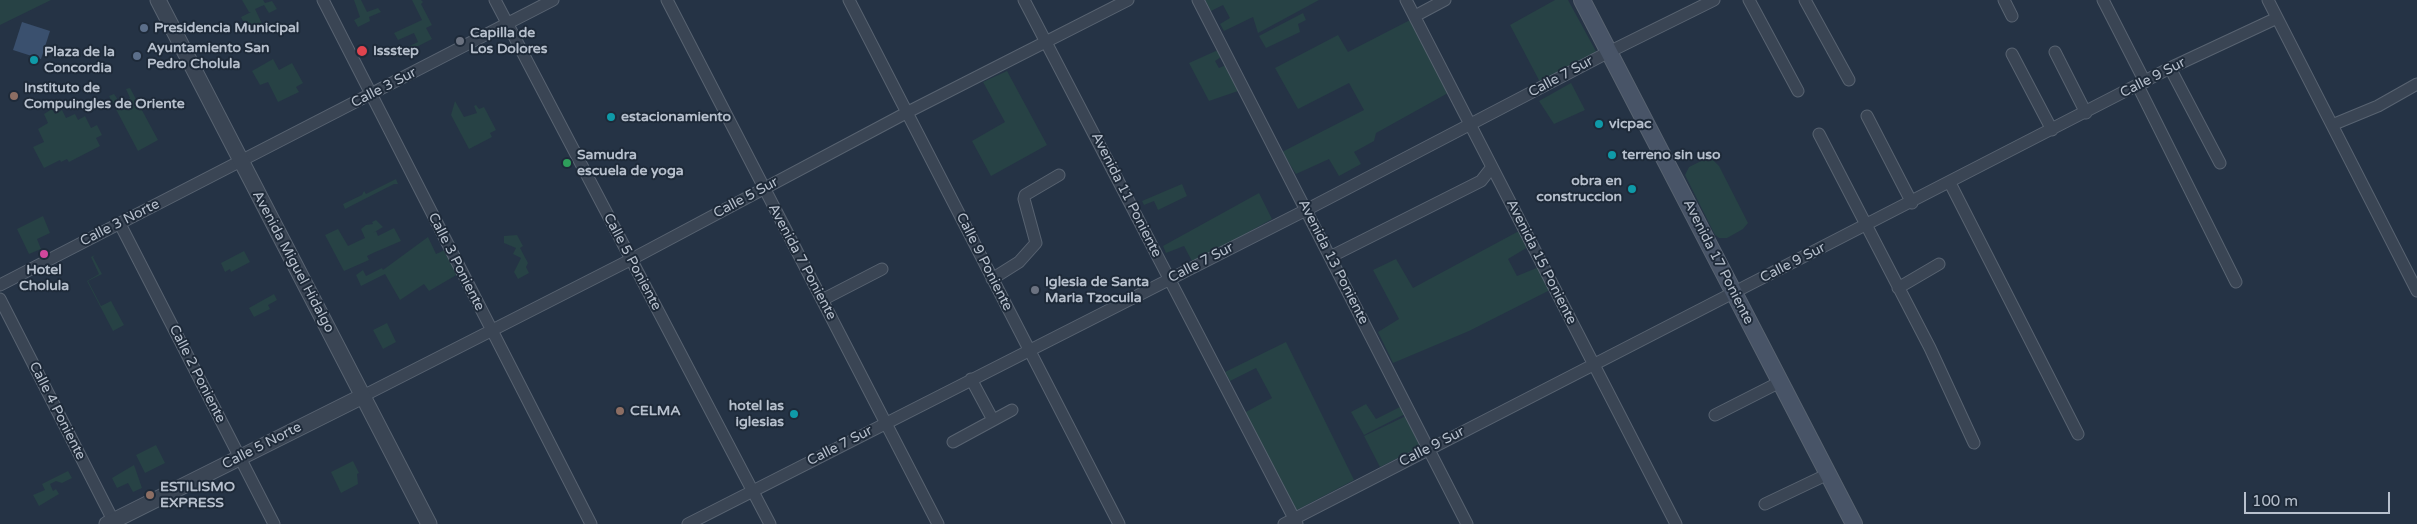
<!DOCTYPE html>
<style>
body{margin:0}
#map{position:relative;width:2417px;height:524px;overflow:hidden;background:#253345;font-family:"Varela Round",sans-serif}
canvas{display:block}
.scale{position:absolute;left:2244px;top:492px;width:146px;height:22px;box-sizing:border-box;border:2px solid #b7c0cd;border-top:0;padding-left:6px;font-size:15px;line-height:18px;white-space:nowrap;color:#b7c0cd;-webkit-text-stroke:4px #1e2a39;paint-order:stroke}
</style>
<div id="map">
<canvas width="2417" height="524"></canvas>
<div class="scale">100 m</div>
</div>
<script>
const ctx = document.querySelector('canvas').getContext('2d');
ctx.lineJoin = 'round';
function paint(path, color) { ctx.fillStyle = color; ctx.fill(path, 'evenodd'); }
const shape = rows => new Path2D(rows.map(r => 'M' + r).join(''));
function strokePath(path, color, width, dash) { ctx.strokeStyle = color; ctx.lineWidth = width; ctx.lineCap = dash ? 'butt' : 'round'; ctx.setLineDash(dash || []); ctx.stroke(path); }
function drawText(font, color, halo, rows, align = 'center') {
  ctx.font = font + ' "Varela Round",sans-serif'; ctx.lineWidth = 4; ctx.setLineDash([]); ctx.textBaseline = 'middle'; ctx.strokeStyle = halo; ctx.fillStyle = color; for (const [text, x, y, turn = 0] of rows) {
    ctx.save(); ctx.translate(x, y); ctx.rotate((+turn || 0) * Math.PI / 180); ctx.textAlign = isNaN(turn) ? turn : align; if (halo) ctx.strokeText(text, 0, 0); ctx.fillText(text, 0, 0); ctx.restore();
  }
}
const green = shape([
 [0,0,51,0,0,25],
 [242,0,263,0,265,3,272,1,277,9,269,13,264,5,255,9,263,26,253,31,249,23,245,25,241,17,251,12,249,12],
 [354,0,361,0,367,12,378,8,381,12,369,17,370,21,358,27,354,20,360,17],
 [412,0,421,0,423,2,421,4,432,25,426,28,432,39,397,57,395,53,418,42,414,33,398,40,394,33,422,20],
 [1205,0,1319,0,1258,33,1253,17,1224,31,1220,24,1230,18,1223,5,1211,11],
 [1555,0,1568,0,1598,55,1541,84,1510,25],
 [1303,13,1306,20,1298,24,1300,32,1266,48,1259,36],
 [1414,18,1448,93,1376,133,1374,141,1354,152,1361,164,1339,176,1329,159,1296,174,1282,152,1364,110,1349,83,1298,109,1275,68,1338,35,1348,52],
 [1218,50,1221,57,1215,61,1219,68,1226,65,1238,91,1209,101,1189,63],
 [273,59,279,70,292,63,303,83,296,87,299,92,278,102,268,82,260,85,252,71],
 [1007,71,1047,145,991,176,972,141,1005,122,983,82],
 [1571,83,1585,110,1554,124,1539,101],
 [130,88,158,140,138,151,109,96,114,94,120,103,130,98,126,89],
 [455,101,464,117,477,113,474,106,476,105,479,109,484,107,496,130,490,133,492,137,469,149,451,115],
 [52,109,55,114,62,110,66,118,75,114,78,120,85,116,91,128,97,125,102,135,96,138,100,146,69,162,67,159,61,162,60,160,44,168,33,147,44,142,38,129,48,123,44,114],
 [1712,159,1719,166,1748,223,1743,229,1727,238,1719,238,1715,235,1685,175,1689,167,1703,160],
 [396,179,398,184,394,184,345,209,343,204,362,195,364,191,366,194],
 [1182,184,1187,196,1158,210,1154,201,1144,205,1142,201],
 [1259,193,1272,219,1193,263,1184,246,1166,253,1163,246],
 [43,216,50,233,37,239,41,249,29,254,17,229],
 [376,220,383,227,373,233,376,231,378,236,394,228,401,241,373,253,367,256,369,260,344,271,325,235,338,229,348,246,365,238,361,229,366,225,373,224,372,222],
 [1519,231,1528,247,1508,259,1517,276,1539,267,1550,290,1469,331,1393,363,1378,332,1399,319,1373,270,1396,259,1413,288],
 [517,235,523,246,520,248,528,263,526,267,529,273,518,279,514,272,521,258,513,254,516,248,504,243,504,236],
 [428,237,436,254,445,250,458,274,429,291,424,284,400,300,385,274,361,286,356,275,363,270,366,276,382,268,383,270],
 [244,251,250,262,231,272,230,269,225,272,221,263],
 [95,255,93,257,102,274,88,281,101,306,111,301,124,325,113,331,87,281,99,274,91,257],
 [274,294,277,300,268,305,270,309,254,317,249,308],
 [387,323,396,342,383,349,373,330],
 [1286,342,1354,480,1295,511,1244,413,1272,398,1256,368,1230,381,1225,372],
 [1366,404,1376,419,1402,406,1405,414,1364,435,1351,412],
 [1406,416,1422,446,1380,467,1364,436],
 [156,445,165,463,145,473,136,455],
 [353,461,359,473,357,474,358,484,341,493,331,472],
 [134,465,142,488,133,492,128,483,117,488,112,478],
 [68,471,72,478,62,483,56,481,50,484,53,491,56,489,59,494,39,506,33,495,45,490,42,484]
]);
const water = shape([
 [22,22,50,31,41,59,13,50]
]);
const minor = shape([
 [323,0,591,524],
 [495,0,770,524],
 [667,0,938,524],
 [849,0,1119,524],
 [1024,0,1297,524],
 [1198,0,1467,524],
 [1406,0,1676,524],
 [1749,0,1798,91],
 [1805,0,1849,80],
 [2004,0,2012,16],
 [2103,0,2145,82],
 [2268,0,2417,291],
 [1415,16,1445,0],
 [2055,52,2086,113],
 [2012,54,2052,130],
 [2170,68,2220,163],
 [2138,86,2236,282],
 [1867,116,1912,203],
 [2332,125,2378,106,2417,84],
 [1819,134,1930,348,1974,443],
 [1950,183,2078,434],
 [120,224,274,524],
 [1330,257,1481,181,1492,167],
 [992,279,1019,262,1036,243,1024,199,1025,195,1059,175],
 [0,285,553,0],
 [1898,288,1939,264],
 [0,299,115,524],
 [822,300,882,269],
 [971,379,993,420],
 [363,396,630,260,906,113,1128,0],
 [1715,415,1780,382],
 [953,442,1012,410],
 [1765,504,1828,474],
 [688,524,1306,210,1605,54,1714,0],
 [1284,524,2170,68,2277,18]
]);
const tertiary = shape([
 [158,0,429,524],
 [107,524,363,396]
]);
const secondary = shape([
 [1582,0,1854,524]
]);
const markers = [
 [144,28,5,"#5c6f8a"],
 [460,41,5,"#6b7280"],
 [362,51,6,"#e0444e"],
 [137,56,5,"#5c6f8a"],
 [34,60,5,"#0f9aa8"],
 [14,96,5,"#8d6e63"],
 [611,117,5,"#0f9aa8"],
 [1599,124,5,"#0f9aa8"],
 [1612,155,5,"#0f9aa8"],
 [567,163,5,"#2e9e5b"],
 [1632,189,5,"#0f9aa8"],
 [44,254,5,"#d1479c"],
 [1035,290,5,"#6b7280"],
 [620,411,5,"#8d6e63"],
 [794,414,5,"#0f9aa8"],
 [150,495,5,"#8d6e63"]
];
const poiNames = [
 ["Presidencia Municipal",154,28],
 ["Capilla de",470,33],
 ["Los Dolores",470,49],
 ["Ayuntamiento San",147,48],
 ["Pedro Cholula",147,64],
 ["Issstep",373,51],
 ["Plaza de la",44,52],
 ["Concordia",44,68],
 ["Instituto de",24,88],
 ["Compuingles de Oriente",24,104],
 ["estacionamiento",621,117],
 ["vicpac",1609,124],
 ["Samudra",577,155],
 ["escuela de yoga",577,171],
 ["terreno sin uso",1622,155],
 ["obra en",1622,181,"right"],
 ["construccion",1622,197,"right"],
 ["Hotel",44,270,"center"],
 ["Cholula",44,286,"center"],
 ["Iglesia de Santa",1045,282],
 ["Maria Tzocuila",1045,298],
 ["hotel las",784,406,"right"],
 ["iglesias",784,422,"right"],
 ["CELMA",630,411],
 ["ESTILISMO",160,487],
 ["EXPRESS",160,503]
];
const streetNames = [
 ["Calle 7 Sur",1561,77,-28],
 ["Calle 9 Sur",2153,78,-27],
 ["Calle 3 Sur",384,88,-27],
 ["Avenida 11 Poniente",1126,195,63],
 ["Calle 5 Sur",746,198,-28],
 ["Calle 3 Norte",120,223,-27],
 ["Avenida Miguel Hidalgo",293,262,62],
 ["Calle 3 Poniente",456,262,63],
 ["Calle 5 Poniente",632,262,62],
 ["Avenida 7 Poniente",802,262,62],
 ["Calle 9 Poniente",984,262,63],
 ["Avenida 13 Poniente",1333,262,63],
 ["Avenida 15 Poniente",1541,262,63],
 ["Avenida 17 Poniente",1718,262,63],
 ["Calle 7 Sur",1201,263,-27],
 ["Calle 9 Sur",1793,263,-27],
 ["Calle 2 Poniente",197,374,63],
 ["Calle 4 Poniente",57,411,63],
 ["Calle 5 Norte",262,446,-27],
 ["Calle 7 Sur",840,446,-27],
 ["Calle 9 Sur",1432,447,-27]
];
paint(green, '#274245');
paint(water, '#3a506e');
strokePath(minor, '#586371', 13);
strokePath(tertiary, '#586371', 17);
strokePath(secondary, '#586371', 18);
strokePath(minor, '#3a4554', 11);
strokePath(tertiary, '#3a4554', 15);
strokePath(secondary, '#485467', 16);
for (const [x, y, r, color] of markers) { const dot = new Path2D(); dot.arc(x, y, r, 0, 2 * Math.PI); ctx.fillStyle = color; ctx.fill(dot); strokePath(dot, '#1e2a39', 2); }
drawText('bold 14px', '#b7c0cd', '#1e2a39', poiNames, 'left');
drawText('14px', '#b7c0cd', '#1e2a39', streetNames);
</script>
